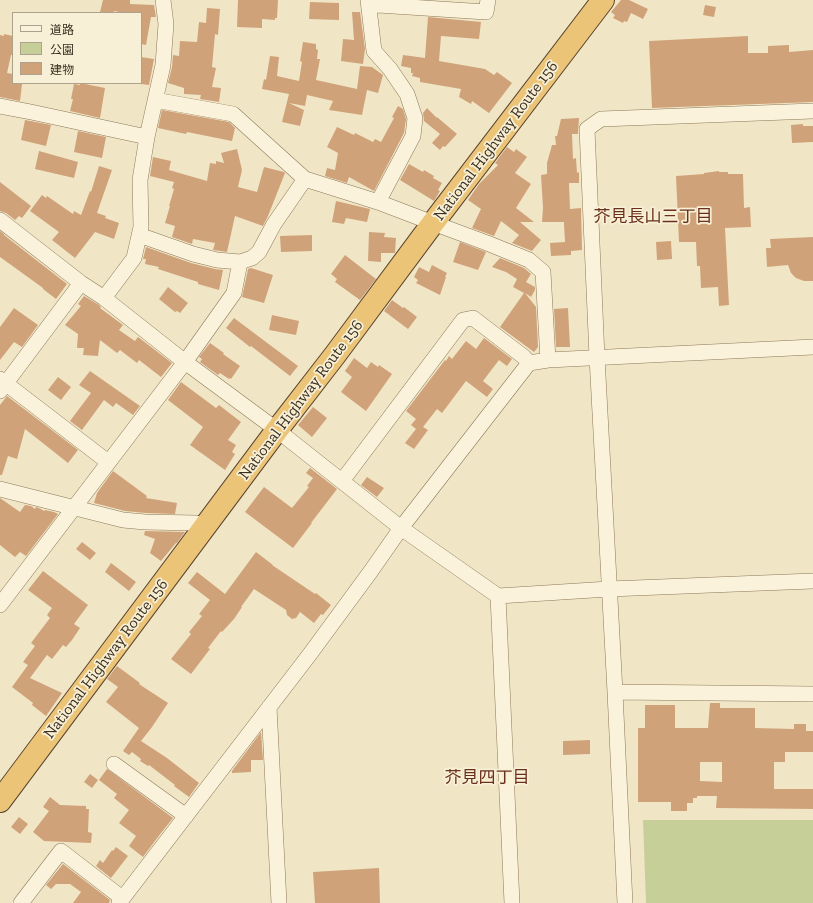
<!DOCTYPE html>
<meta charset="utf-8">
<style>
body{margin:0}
#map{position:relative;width:813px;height:903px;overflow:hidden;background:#f0e6c6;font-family:"Zilla Slab","Noto Sans JP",serif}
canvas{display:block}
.legend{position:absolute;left:12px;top:12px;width:130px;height:72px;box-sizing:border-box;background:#f7efd6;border:1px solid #aca28d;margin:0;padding:5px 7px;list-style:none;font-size:12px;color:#3c2f1f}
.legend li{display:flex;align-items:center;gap:8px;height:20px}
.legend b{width:20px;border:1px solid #aca28d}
</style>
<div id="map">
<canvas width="813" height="903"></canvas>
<ul class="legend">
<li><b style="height:5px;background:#faf2da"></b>道路</li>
<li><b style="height:11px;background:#c7cf99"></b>公園</li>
<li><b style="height:11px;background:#d0a27a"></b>建物</li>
</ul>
</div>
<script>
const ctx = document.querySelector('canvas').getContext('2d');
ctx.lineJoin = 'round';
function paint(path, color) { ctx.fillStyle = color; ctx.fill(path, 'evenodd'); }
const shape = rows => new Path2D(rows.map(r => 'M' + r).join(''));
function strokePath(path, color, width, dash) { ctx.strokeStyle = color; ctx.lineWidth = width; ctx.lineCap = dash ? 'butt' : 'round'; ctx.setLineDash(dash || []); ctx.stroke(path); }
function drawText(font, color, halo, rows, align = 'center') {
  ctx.font = font + ' "Zilla Slab","Noto Sans JP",serif'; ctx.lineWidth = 3.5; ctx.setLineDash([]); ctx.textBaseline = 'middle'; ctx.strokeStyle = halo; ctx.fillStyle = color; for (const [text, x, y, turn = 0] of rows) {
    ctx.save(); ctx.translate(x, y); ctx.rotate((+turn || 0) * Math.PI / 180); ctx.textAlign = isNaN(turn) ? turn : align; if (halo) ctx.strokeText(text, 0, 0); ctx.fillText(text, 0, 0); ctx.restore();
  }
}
const green = shape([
 [643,820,813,820,813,903,646,903]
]);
const building = shape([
 [103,0,130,0,130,4,154,5,156,17,151,17,146,45,141,44,141,13,124,13,114,11,113,13,106,13,100,12],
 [238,0,278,0,277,18,275,18,275,20,262,19,262,28,237,27],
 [621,0,629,0,648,9,643,19,631,13,627,22,624,21,623,23,613,18,615,15,611,12],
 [310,2,339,3,339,20,309,19],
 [705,5,716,7,714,17,703,15],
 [207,8,220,9,218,35,215,34,212,67,216,68,212,87,221,88,219,102,200,99,201,95,184,94,184,88,168,83,172,67,173,55,179,56,180,41,197,42,199,22,206,23],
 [352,12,360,12,365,49,363,64,341,61,343,39,354,40],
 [428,17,481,22,479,39,441,36,439,61,485,69,494,75,497,72,512,83,489,113,472,101,471,104,459,97,461,89,420,82,420,78,412,76,413,73,411,73,411,68,401,66,403,55,425,58],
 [4,34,13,36,13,55,11,55,7,73,13,74,13,83,22,84,20,101,0,97,0,35,4,36],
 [748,36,748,53,768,53,768,46,789,45,789,52,813,50,813,102,652,108,649,41],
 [303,42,316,44,316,49,318,50,317,59,320,59,316,80,357,89,360,66,372,67,383,75,378,93,367,90,362,115,329,110,333,101,307,95,305,106,289,103,304,110,300,126,282,122,289,94,262,89,264,79,266,80,270,56,279,57,277,76,299,81,302,62,300,61],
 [141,57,154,59,149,85,141,84],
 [80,83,105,88,100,118,70,111,73,99,71,99,74,84,80,85],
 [398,106,403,109,406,119,404,133,374,191,349,177,347,183,325,176,327,168,335,170,338,153,327,147,337,127,354,135,355,133,373,142,375,139,381,142,394,118,392,117],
 [427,108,437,118,437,117,457,134,445,147,443,146,440,150,432,143,440,134,424,121,423,113],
 [162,110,229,122,235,128,232,141,187,132,186,134,158,128],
 [579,118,578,134,572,134,573,159,576,158,577,173,579,172,579,183,569,183,570,209,581,208,582,250,571,251,571,255,551,256,550,243,565,242,564,224,564,222,542,222,543,208,541,175,547,174,547,163,552,145,556,145,555,136,557,136,561,119],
 [25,120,51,125,46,146,21,140],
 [803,124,803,126,813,126,813,142,792,143,791,125],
 [78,131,106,137,102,158,74,152],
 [507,147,514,152,516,149,527,157,515,173,531,184,516,208,534,222,520,222,541,240,532,251,512,243,519,235,501,221,494,236,472,228,481,209,468,200,479,184,498,165,495,163],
 [237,149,242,170,238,187,257,192,264,167,284,172,285,173,268,216,263,226,235,216,227,252,213,250,215,243,193,239,192,244,172,237,175,226,165,223,170,206,169,206,174,189,172,188,174,182,150,176,153,157,171,161,169,170,207,181,210,163,216,164,216,161,224,163,221,153],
 [39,151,78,162,74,178,35,169],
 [409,164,423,172,424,170,434,176,433,178,442,183,438,190,440,191,434,201,400,180],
 [99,166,112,170,97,213,106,216,105,218,119,223,114,239,95,232,75,258,52,240,59,232,30,211,42,195,46,198,47,196,73,214,74,211,81,215,90,191,91,192],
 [719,171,719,172,728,172,728,174,743,174,744,208,750,207,751,227,725,228,729,305,719,306,718,287,701,288,700,266,697,266,696,242,679,242,676,176,704,174,704,173],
 [0,182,31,206,22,218,19,216,15,220,6,213,0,211],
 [336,201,370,209,367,222,346,218,344,224,332,222],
 [0,231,4,234,4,235,67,284,56,299,43,289,43,288,0,257],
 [369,232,385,233,384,237,396,238,395,253,381,253,381,262,368,261],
 [312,235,312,251,281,252,280,236],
 [813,237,813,281,804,281,796,278,791,273,788,265,767,267,766,248,771,248,770,239],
 [671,241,672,259,657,260,656,242],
 [460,242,486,252,478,270,453,262],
 [146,247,191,263,215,269,223,270,219,290,198,284,198,282,158,269,159,267,145,264,146,259,143,259],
 [345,255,376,279,360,300,335,282,337,279,331,274],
 [500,258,524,268,531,274,526,282,535,287,535,290,531,297,525,293,536,307,538,347,534,352,500,327,524,293,513,287,517,279,506,272,492,267],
 [432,265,447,273,445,277,446,277,440,295,416,283,418,280,414,277,419,267,429,272],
 [251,268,273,275,264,303,242,297,247,274,248,269],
 [168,287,188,303,180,313,177,311,175,312,159,299],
 [84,296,99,305,101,307,100,308,123,325,119,330,135,341,138,337,172,363,161,377,139,360,137,363,120,350,117,353,100,340,98,356,83,355,84,348,77,348,78,334,65,325,81,306,78,304],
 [392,300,403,308,404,307,417,317,408,329,384,311],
 [14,308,38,325,22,347,14,342,0,360,0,327],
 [568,308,570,347,556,347,554,309],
 [272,315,299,321,296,335,269,330],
 [234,318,298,366,290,376,251,346,250,347,226,328],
 [484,338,512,359,507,366,499,360,483,381,493,389,487,397,466,381,442,413,437,409,423,427,428,430,414,449,405,443,416,429,411,425,416,419,406,411,445,360,446,361,449,356,452,359,466,341,476,349],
 [210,343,224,353,223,354,240,366,231,379,230,378,229,379,220,373,218,375,200,362,202,359,199,357],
 [354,358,367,368,371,362,378,367,379,365,392,374,366,411,341,392,352,377,345,371],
 [90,371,140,406,133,415,116,403,113,407,104,400,82,430,70,421,91,393,79,385],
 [58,377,71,387,61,400,48,390],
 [181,382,216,408,219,405,241,422,228,440,236,445,232,452,235,454,225,470,190,445,203,427,168,400],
 [7,396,78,450,68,463,25,429,17,459,8,456,2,475,0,475,0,405],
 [313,407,327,418,312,437,298,425],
 [310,468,337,489,311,523,312,523,293,548,245,512,264,487,292,508,309,487,307,486,313,478,306,473],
 [113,471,147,496,146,498,177,503,175,514,146,513,125,511,94,503,97,493],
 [367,477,384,488,377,497,361,485],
 [0,498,20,512,25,505,31,506,35,509,36,507,41,509,44,511,45,510,54,512,58,514,26,556,20,552,15,557,0,545],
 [145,531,185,532,177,543,176,543,161,561,150,553,155,539,144,535],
 [82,542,96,553,90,560,76,549],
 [256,552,273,565,272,565,315,594,316,593,331,605,323,615,321,614,314,623,300,612,296,618,292,619,287,615,286,610,254,589,241,607,242,607,234,619,222,632,221,631,208,648,210,649,191,674,171,659,191,634,189,632,202,616,199,614,210,600,188,583,197,572,225,594],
 [111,563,136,582,129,591,105,572],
 [43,571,88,605,74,624,80,628,72,640,66,647,63,645,52,659,47,655,30,678,62,693,46,716,32,705,33,703,12,687,28,665,23,662,35,646,31,643,50,618,47,615,52,608,28,590],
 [117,666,140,683,139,684,148,690,168,703,152,727,141,741,167,758,199,783,189,797,174,786,175,785,149,765,148,766,140,761,141,759,132,752,129,755,123,751,139,728,106,702,118,687,107,679],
 [710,703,720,703,720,708,755,708,755,728,794,729,794,724,806,724,806,731,813,731,813,752,785,752,785,762,774,762,774,789,813,789,813,809,716,808,717,796,697,796,697,798,693,798,693,803,687,803,687,811,671,811,671,802,638,802,638,728,645,728,645,705,675,705,675,728,708,728],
 [700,762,722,762,722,782,700,781],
 [261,732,263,760,251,760,251,772,232,773,232,771],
 [590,740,590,754,563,755,563,741],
 [107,769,173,818,161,833,143,857,129,846,136,836,119,823,129,810,114,798,117,794,99,780],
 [90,774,98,780,92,788,84,782],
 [50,797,60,805,86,806,86,809,89,809,88,832,92,833,91,843,44,841,33,832,49,811,43,807],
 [19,817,28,824,20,834,11,827],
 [116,847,128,856,111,878,96,866,100,860,103,863,112,850,113,851],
 [63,864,110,900,109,903,73,903,81,892,70,884,56,884,51,889,46,885],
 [379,868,380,903,315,903,313,872]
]);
const minor = shape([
 [368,0,374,51,390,69,407,94,415,118,413,136,378,202],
 [369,6,378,5,486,12,488,0],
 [155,100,233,114,305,179,378,202,433,223,487,243,529,260,543,272,548,360],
 [0,106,31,112,147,137],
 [0,220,81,283,104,298,185,362,277,430,401,528,498,596,609,589,813,581],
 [139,235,193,254,217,260,240,262,252,258,259,252,274,224,305,179],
 [104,298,134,258,141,227,140,180,147,137,163,65,166,24,163,0],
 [0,379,108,462],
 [0,391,81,283],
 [342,481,463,320,473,318,524,357,529,363],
 [0,489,123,520,145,522,196,523,205,526],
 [498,596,512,903],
 [0,605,185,362,234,293,240,262],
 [615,692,813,694],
 [269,707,279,903],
 [114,764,186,816],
 [21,903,61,851,122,898],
 [119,903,310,654,371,571,401,528,529,363,548,360,813,347],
 [625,903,615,692,597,357,587,129,601,119,813,111]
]);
const trunk = shape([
 [0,801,277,430,335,355,433,223,603,0]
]);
const streetNames = [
 ["National Highway Route 156",496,141,-53],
 ["National Highway Route 156",301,400,-53],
 ["National Highway Route 156",106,659,-53]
];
const neighbourhoodNames = [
 ["芥見長山三丁目",653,217],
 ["芥見四丁目",487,778]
];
paint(green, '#c7cf99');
paint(building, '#d0a27a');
strokePath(minor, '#8d785b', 16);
strokePath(trunk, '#5b452f', 24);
strokePath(minor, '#faf2da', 15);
strokePath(trunk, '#ebc478', 22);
drawText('16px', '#3c2f1f', '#f7efd6', streetNames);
drawText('17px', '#6b301c', '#f7efd6', neighbourhoodNames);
</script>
